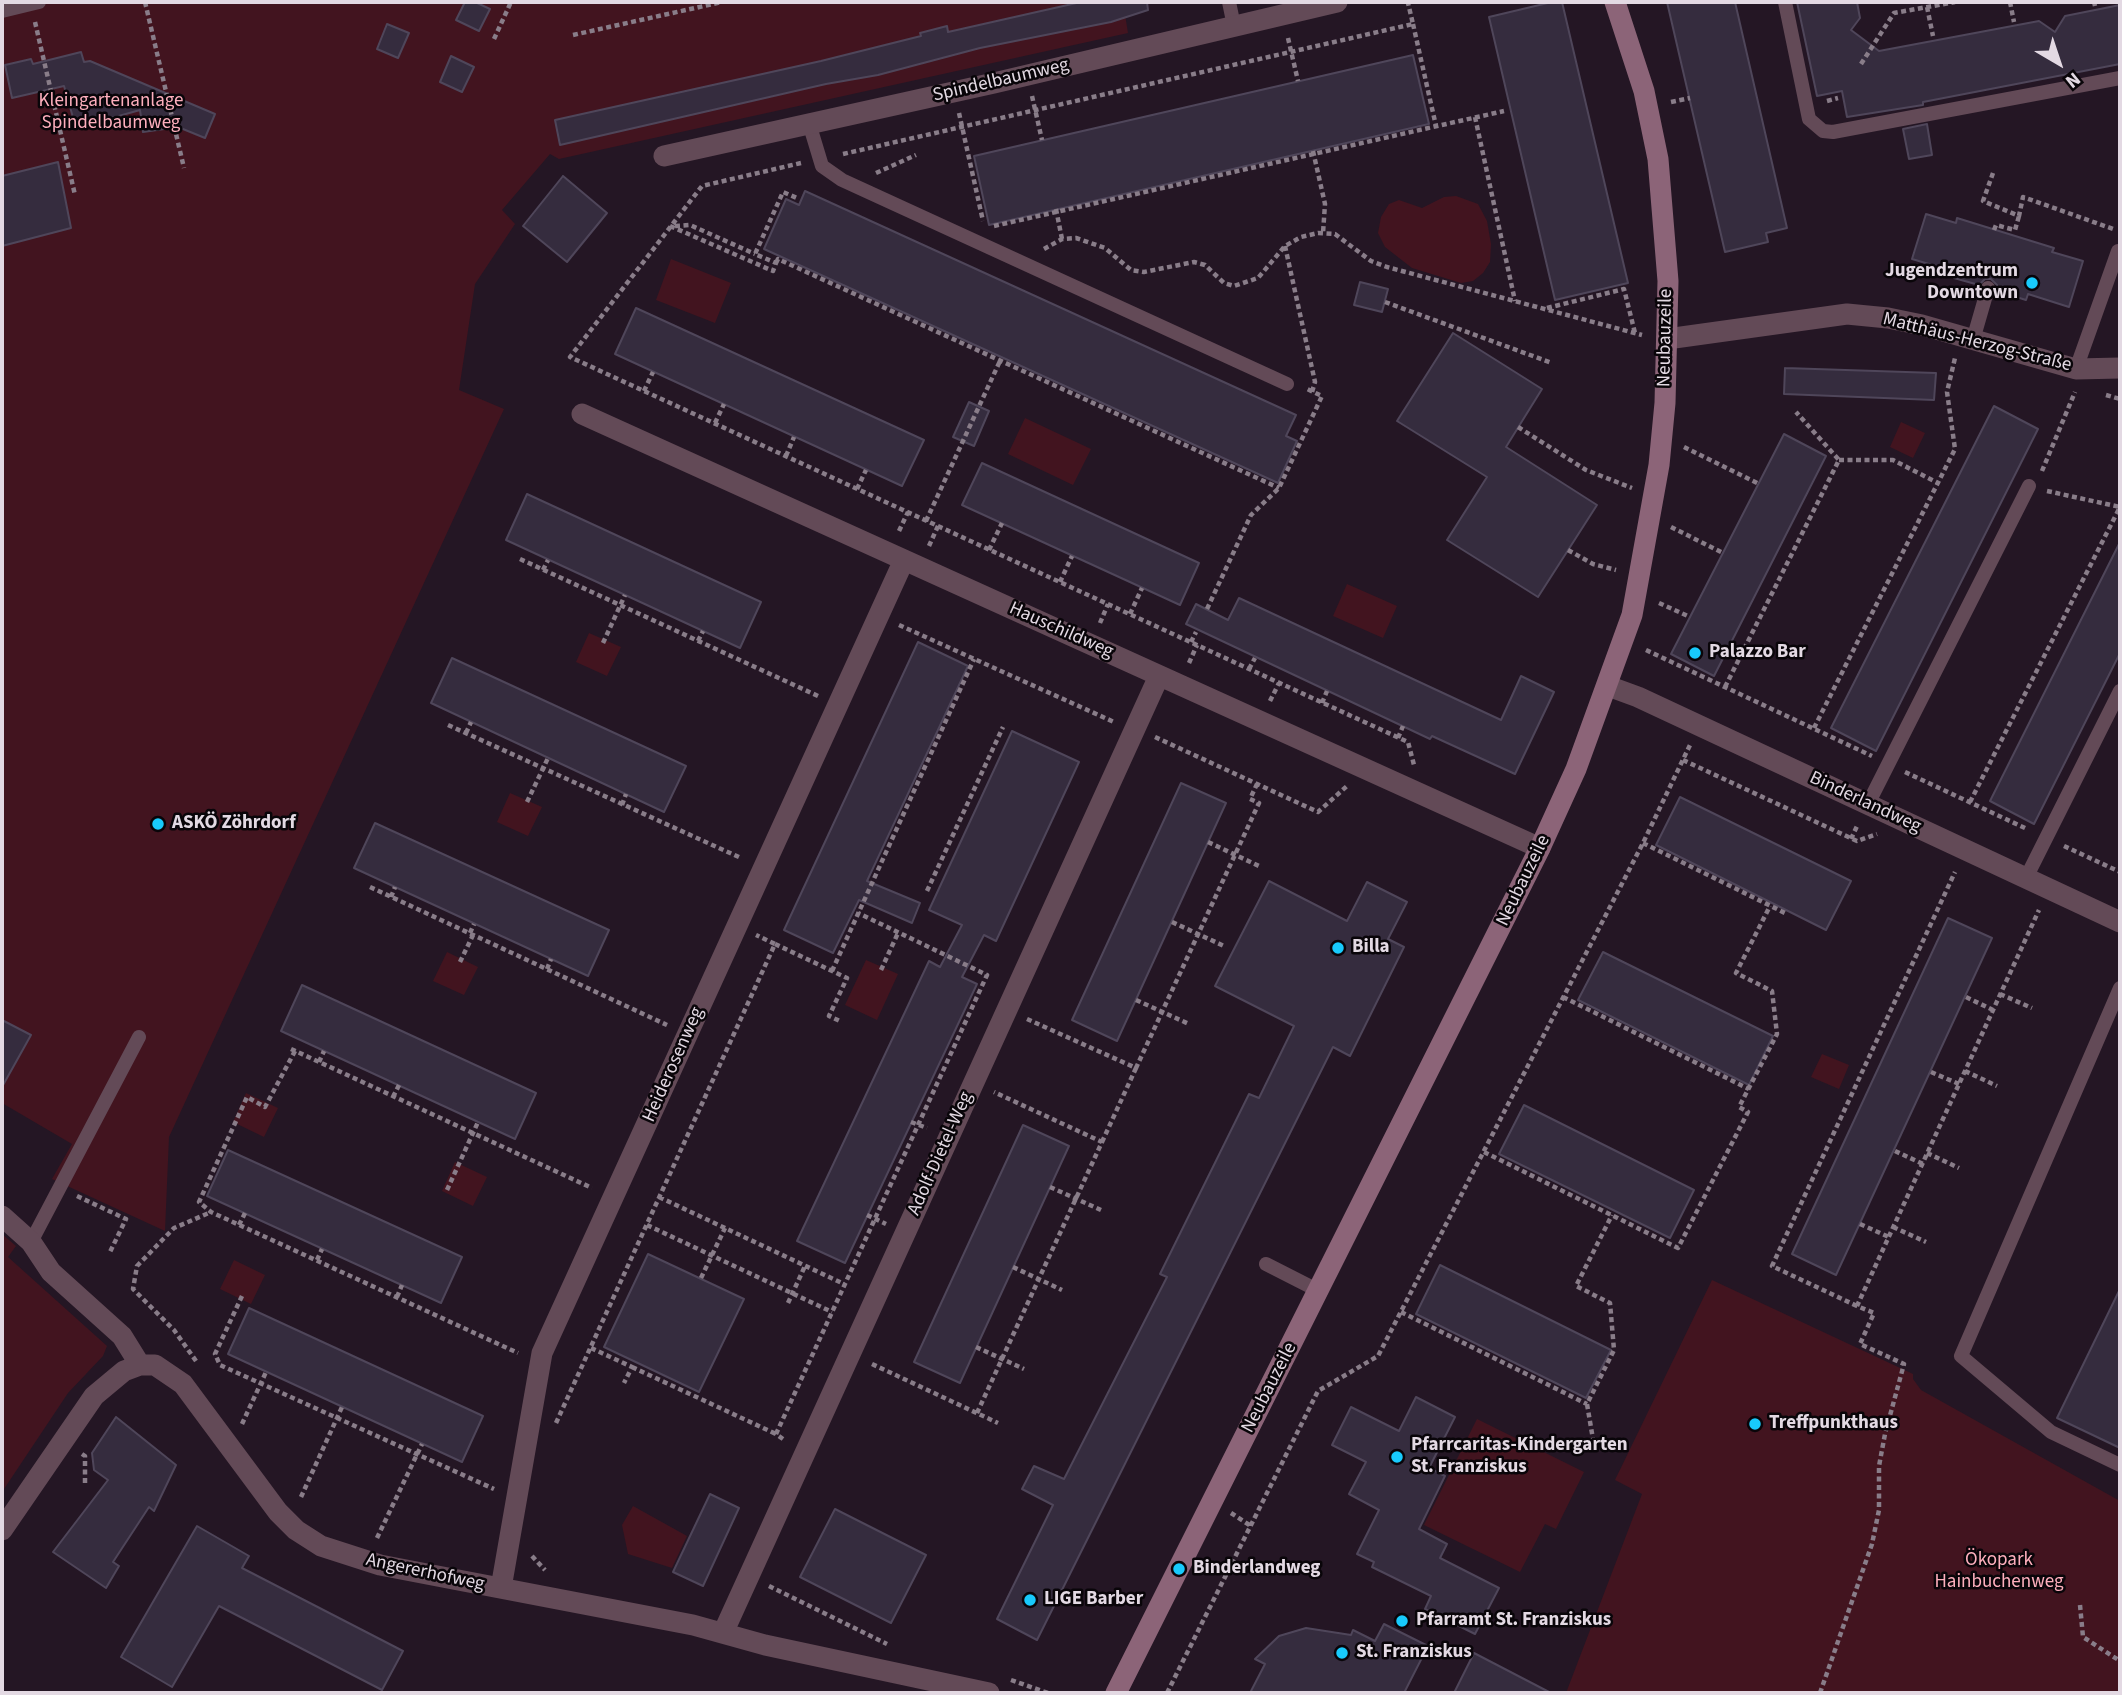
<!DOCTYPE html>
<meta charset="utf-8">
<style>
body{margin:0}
#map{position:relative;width:2122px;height:1695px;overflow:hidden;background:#241624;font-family:"Source Sans 3",sans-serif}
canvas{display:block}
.frame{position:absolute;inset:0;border:4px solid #e3d9e3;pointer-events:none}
.north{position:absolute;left:2024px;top:28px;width:70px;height:70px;-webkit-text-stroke:5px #090509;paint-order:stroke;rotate:141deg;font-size:19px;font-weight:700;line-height:28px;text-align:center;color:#e3d9e3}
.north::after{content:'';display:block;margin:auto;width:24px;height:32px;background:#e3d9e3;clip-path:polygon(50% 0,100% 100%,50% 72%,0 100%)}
</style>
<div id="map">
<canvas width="2122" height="1695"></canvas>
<div class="frame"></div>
<div class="north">N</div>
</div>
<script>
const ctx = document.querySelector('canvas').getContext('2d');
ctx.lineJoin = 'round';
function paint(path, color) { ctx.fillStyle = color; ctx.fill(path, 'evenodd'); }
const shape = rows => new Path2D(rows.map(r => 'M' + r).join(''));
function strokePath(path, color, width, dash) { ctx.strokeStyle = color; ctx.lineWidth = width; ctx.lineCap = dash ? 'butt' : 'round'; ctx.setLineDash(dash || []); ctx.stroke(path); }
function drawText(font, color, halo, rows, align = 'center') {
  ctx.font = font + ' "Source Sans 3",sans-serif'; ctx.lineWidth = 5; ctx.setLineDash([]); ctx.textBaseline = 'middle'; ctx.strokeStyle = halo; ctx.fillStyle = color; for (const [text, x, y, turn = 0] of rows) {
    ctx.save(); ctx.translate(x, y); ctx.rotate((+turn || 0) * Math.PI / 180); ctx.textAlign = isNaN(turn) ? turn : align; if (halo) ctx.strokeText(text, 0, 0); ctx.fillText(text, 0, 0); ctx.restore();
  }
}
const green = shape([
 [2,2,1123,2,1128,33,559,159,550,154,502,210,515,224,475,284,459,390,504,409,169,1137,165,1231,52,1179,72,1144,2,1103],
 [1456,196,1478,204,1487,221,1491,244,1490,262,1483,273,1473,281,1461,283,1412,268,1385,247,1378,233,1381,217,1389,204,1399,200,1422,208,1444,197],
 [671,259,731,283,715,323,656,300],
 [1025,418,1091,449,1073,485,1008,454],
 [1901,422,1925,433,1913,458,1890,447],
 [1347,584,1397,606,1383,638,1333,616],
 [589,633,621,647,607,676,576,662],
 [510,793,542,807,528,836,497,822],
 [447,952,478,967,464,995,433,981],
 [866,960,898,974,877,1020,845,1005],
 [1822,1054,1849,1065,1839,1089,1811,1077],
 [246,1093,278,1108,264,1137,233,1122],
 [455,1162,487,1177,473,1206,442,1191],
 [2,1234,16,1246,8,1257,107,1346,103,1356,68,1393,2,1492],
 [234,1260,265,1275,251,1304,220,1289],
 [1712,1280,1913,1374,1913,1379,1921,1390,2120,1501,2120,1693,1566,1693,1642,1494,1615,1480],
 [1477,1419,1584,1472,1556,1529,1545,1524,1520,1572,1424,1525],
 [633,1506,687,1536,672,1568,628,1554,622,1525]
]);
const building = shape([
 [465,2,475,2,490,9,479,31,456,20,465,2],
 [1081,2,1147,2,1148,10,1111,22,980,48,878,75,826,84,560,145,555,120,821,61,921,36,920,33,947,26,948,32,1081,2],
 [1552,2,1562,2,1628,283,1555,300,1489,17,1552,2],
 [1667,2,1735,2,1787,228,1766,233,1768,242,1725,252,1667,2],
 [1797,2,1857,2,1860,18,1851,30,1879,51,2039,21,2055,32,2065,16,2120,5,2120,64,1923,102,1923,105,1847,117,1842,91,1817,96,1797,2],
 [387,24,409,33,398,58,377,49,387,24],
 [81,52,84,62,90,61,215,114,205,138,178,127,143,132,140,110,76,128,64,86,12,98,5,65,31,59,33,64,81,52],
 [1413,55,1429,124,989,225,974,156,1413,55],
 [451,56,474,67,462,92,440,82,451,56],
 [1927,124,1932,155,1909,159,1903,129,1927,124],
 [58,162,71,228,2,246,2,176,58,162],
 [563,176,607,213,567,262,523,226,563,176],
 [805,191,1296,415,1286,436,1297,441,1278,483,764,249,786,199,799,205,805,191],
 [1926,214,1956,223,1957,218,2054,248,2052,252,2083,261,2069,307,2028,294,2026,300,1997,291,1997,285,1991,279,1985,279,1979,285,1954,278,1956,272,1912,259,1926,214],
 [1360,282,1388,289,1382,312,1354,305,1360,282],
 [636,308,924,440,902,486,615,354,636,308],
 [1453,333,1542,389,1506,447,1597,505,1538,597,1447,540,1487,477,1397,421,1453,333],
 [1785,368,1936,373,1934,400,1784,394,1785,368],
 [969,402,989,411,974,446,953,437,969,402],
 [1994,406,2038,429,1876,751,1831,728,1994,406],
 [1784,434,1826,456,1714,676,1671,654,1784,434],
 [982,463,1199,563,1180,605,962,505,982,463],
 [527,494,761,602,740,648,506,540,527,494],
 [2120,542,2120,653,2034,824,1990,801,2120,542],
 [1239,598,1501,720,1521,676,1554,692,1515,774,1432,736,1430,739,1186,624,1196,604,1228,620,1239,598],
 [918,642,968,666,867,881,920,903,912,923,859,900,833,953,784,930,918,642],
 [452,658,686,766,664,812,431,703,452,658],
 [1012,731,1079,762,996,941,984,935,962,977,977,984,845,1263,797,1241,929,961,940,967,962,925,929,910,1012,731],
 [1181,783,1226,803,1117,1041,1072,1020,1181,783],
 [1680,797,1851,881,1826,930,1656,845,1680,797],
 [375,823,609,930,588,976,354,868,375,823],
 [1269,881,1347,921,1367,882,1407,902,1388,939,1404,947,1350,1056,1333,1047,1037,1640,997,1619,1053,1505,1022,1489,1034,1466,1064,1479,1167,1277,1160,1274,1249,1094,1259,1098,1294,1026,1215,986,1269,881],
 [1948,918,1992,938,1836,1275,1792,1254,1948,918],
 [1603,952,1773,1036,1749,1085,1578,1000,1603,952],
 [302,985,536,1093,515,1139,281,1031,302,985],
 [2,1020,31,1035,2,1087,2,1020],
 [1524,1105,1694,1190,1670,1238,1499,1154,1524,1105],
 [1023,1125,1069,1146,960,1383,914,1362,1023,1125],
 [228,1150,462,1257,441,1303,207,1196,228,1150],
 [648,1254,744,1299,699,1392,604,1347,648,1254],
 [1440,1265,1611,1350,1586,1398,1416,1314,1440,1265],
 [2120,1289,2120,1448,2057,1418,2120,1289],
 [249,1308,483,1416,462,1462,228,1354,249,1308],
 [1416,1397,1455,1417,1429,1468,1445,1476,1419,1529,1447,1544,1440,1558,1499,1588,1475,1634,1425,1609,1431,1596,1372,1567,1374,1562,1357,1554,1379,1510,1349,1494,1366,1462,1332,1445,1351,1407,1399,1431,1416,1397],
 [116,1417,176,1465,154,1511,149,1507,113,1562,119,1566,106,1588,53,1552,108,1480,94,1470,92,1453,116,1417],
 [710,1494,739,1508,703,1586,673,1572,710,1494],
 [835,1509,926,1555,891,1623,800,1577,835,1509],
 [197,1526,249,1556,242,1568,403,1651,382,1690,219,1606,172,1687,121,1657,197,1526],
 [1384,1624,1428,1646,1404,1693,1250,1693,1265,1664,1255,1659,1279,1636,1306,1628,1351,1635,1353,1630,1375,1641,1384,1624],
 [1474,1653,1551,1693,1454,1693,1474,1653]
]);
const path = shape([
 [145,2,184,168],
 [2010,2,2014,22],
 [2094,2,2095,6],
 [1927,7,1933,36],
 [35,22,75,195],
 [1413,24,1436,126],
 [573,35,722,2],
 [1288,38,1298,81],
 [494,39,511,2],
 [1861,64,1894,13,1955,2],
 [1032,96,1042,140],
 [1827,101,1838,98],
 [1671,102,1690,98],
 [959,113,983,221],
 [1475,117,1515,301],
 [1313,151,1325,204,1323,233],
 [843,154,1413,24,1408,3,1413,2],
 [801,163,702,186,570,357,1408,742,1414,765],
 [876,173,916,155],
 [1993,173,1983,201,2019,216,2023,197,2116,230],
 [1056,209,1062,239],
 [670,226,773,271,776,263,755,254,783,192,797,198],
 [675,226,690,225,755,254],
 [994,226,1504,111],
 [1994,230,1996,225,2015,230,2019,216],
 [1285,246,1315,382,1312,392],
 [1044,249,1062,239,1076,238,1105,248,1131,270,1144,272,1194,262,1205,265,1224,283,1234,286,1258,278,1285,246,1301,237,1318,233,1335,234,1371,261,1387,267,1642,335],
 [776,263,778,259,1279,488],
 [1385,302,1552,363],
 [1547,308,1624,289,1635,333],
 [644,391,653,372],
 [2106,395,2120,399],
 [715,423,724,404],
 [1518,427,1586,470,1632,488],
 [1684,447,1759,484],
 [786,456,794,437],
 [1839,460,1893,460,1938,483],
 [2042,471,2075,392],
 [857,489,866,470],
 [2047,491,2120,507],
 [926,521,1000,361],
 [1671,527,1723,553],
 [899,531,908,512],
 [929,546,938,526],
 [989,550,1002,523],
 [1568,550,1593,564,1616,570],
 [520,559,818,696],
 [543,570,548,560],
 [1060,582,1072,556],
 [1659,603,1690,617],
 [1207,609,1251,515,1279,488,1322,396,1307,389],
 [1130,614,1142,588],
 [1100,623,1108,604],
 [899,625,1114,722],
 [698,641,703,631],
 [1191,642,1196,632],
 [603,643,625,595],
 [1646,650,1872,756],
 [1189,663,1197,645],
 [1249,669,1255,658],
 [1725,687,1839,460,1796,412],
 [1270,701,1279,683],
 [1322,703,1327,691],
 [448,725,741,858],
 [1814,728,1955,449,1947,392,1955,358],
 [466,733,471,722],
 [1155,737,1318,812,1347,786],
 [1398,738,1403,726],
 [1683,760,1857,841,1877,834],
 [1905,772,2027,829],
 [527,802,548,758],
 [1970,802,2120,507],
 [622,805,626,794],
 [1851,839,1858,824],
 [1208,842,1259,866],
 [1643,843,1785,913,1786,910],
 [2064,846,2120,872],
 [370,887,667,1025],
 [927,891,1003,727],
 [391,897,395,887],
 [1172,922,1224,946],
 [470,933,474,924],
 [775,944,847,978,829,1016,842,1022],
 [460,962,473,935],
 [547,969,551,959],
 [881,970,898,933],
 [832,971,974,659],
 [2000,994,2032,1008],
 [1563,997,1749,1089],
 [1966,997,1993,1010],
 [1136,1000,1189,1024],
 [1027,1019,1136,1068,1259,803,1250,799,1257,784],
 [291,1049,592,1188],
 [295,1051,265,1107,247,1097,199,1202,211,1212,518,1353],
 [319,1062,324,1051],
 [1965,1071,1997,1086],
 [1931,1072,1959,1084],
 [393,1097,399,1085],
 [911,1122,927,1128],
 [1102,1142,1136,1068],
 [1895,1151,1923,1164],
 [1484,1152,1678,1248,1748,1112,1739,1107,1777,1034,1772,991,1736,973,1770,906],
 [1927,1153,1959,1168],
 [1050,1187,1101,1210],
 [447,1190,478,1122],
 [77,1196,126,1219,110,1252],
 [659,1197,844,1284],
 [867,1215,886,1224],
 [1860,1224,1889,1237],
 [239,1225,245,1213],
 [647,1225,832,1312],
 [1893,1227,1926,1242],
 [317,1260,322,1249],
 [1013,1267,1062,1290],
 [701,1278,725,1228],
 [242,1296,215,1354,220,1365,494,1489],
 [397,1297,402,1285],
 [788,1303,805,1266],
 [1857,1306,1772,1266,1955,872],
 [1401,1312,1587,1404],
 [976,1347,1024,1369],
 [591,1348,632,1367,624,1383],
 [196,1361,174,1330,133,1289,137,1266,174,1228,211,1212],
 [872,1364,998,1423],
 [632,1367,776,1434],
 [977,1413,1102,1142,994,1092],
 [556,1423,775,944,756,935],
 [242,1424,266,1372],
 [783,1439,776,1434,987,975,858,913],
 [1595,1451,1587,1404,1614,1350,1610,1303,1576,1286,1612,1215],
 [82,1454,85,1456,85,1484],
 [301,1497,342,1407],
 [1231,1513,1251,1526],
 [377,1538,422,1444],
 [532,1556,545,1570],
 [769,1586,887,1644],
 [2080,1605,2083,1637,2120,1661],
 [1011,1680,1048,1693],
 [1167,1693,1318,1391,1378,1356,1643,843,1690,745],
 [1820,1693,1872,1544,1879,1510,1879,1466,1885,1434,1904,1364,1860,1344,1874,1313,1857,1306,2039,910]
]);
const lane = shape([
 [1229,2,1234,26],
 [1785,2,1809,119,1823,131,1833,132,2120,78],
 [2,11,39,2],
 [809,123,822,166,842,180,1287,384],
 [1973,340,1988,288],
 [2076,369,2118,251],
 [1868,804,2029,486],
 [2026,878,2120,691],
 [2120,988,1961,1356,2051,1432,2120,1465],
 [31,1242,139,1037],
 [1266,1264,1319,1291]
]);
const street = shape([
 [664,156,994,83,1337,2],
 [1667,339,1847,314,1888,318,1922,325,2076,369,2120,368],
 [582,414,1540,848],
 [1608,686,1638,697,2120,922],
 [2,1216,31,1242,51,1272,122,1336,140,1365],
 [2,1530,94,1396,124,1371,140,1365,155,1365,183,1384,278,1512,296,1530,321,1546,380,1565,693,1625,765,1645,989,1693],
 [501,1588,542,1353,904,560],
 [723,1633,1159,676]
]);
const secondary = shape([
 [1116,1693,1540,848,1576,769,1632,615,1659,465,1665,403,1668,281,1658,159,1644,91,1615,2]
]);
const markers = [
 [2032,283,7,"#18cafc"],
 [1695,653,7,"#18cafc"],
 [158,824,7,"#18cafc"],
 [1338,948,7,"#18cafc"],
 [1755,1424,7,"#18cafc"],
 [1397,1457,7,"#18cafc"],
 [1179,1569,7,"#18cafc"],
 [1030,1600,7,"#18cafc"],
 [1402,1621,7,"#18cafc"],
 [1342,1653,7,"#18cafc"]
];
const streetNames = [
 ["Spindelbaumweg",1001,81,-13],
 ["Neubauzeile",1666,338,-89],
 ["Matthäus-Herzog-Straße",1977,343,14],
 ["Hauschildweg",1061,631,24],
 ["Binderlandweg",1865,803,25],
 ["Neubauzeile",1524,881,-64],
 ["Heiderosenweg",674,1065,-66],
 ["Adolf-Dietel-Weg",941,1154,-66],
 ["Neubauzeile",1270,1388,-63],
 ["Angererhofweg",425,1573,12]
];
const parkNames = [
 ["Kleingartenanlage",111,102],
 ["Spindelbaumweg",111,124],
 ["Ökopark",1999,1561],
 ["Hainbuchenweg",1999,1583]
];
const poiNames = [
 ["Jugendzentrum",2018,272,"right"],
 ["Downtown",2018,294,"right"],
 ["Palazzo Bar",1709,653],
 ["ASKÖ Zöhrdorf",172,824],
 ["Billa",1352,948],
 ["Treffpunkthaus",1769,1424],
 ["Pfarrcaritas-Kindergarten",1411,1446],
 ["St. Franziskus",1411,1468],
 ["Binderlandweg",1193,1569],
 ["LIGE Barber",1044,1600],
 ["Pfarramt St. Franziskus",1416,1621],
 ["St. Franziskus",1356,1653]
];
paint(green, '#42141f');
paint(building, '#352c3e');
strokePath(building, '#4f465a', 2);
strokePath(path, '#897d89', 4.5, [5, 3.5]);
strokePath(lane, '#634a57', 14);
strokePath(street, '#634a57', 21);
strokePath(secondary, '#8c6478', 21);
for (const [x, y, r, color] of markers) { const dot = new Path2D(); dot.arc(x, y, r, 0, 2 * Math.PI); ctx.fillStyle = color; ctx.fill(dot); strokePath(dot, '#090509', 2.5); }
drawText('19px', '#e3d9e3', '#090509', streetNames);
drawText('19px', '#feafbd', '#090509', parkNames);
drawText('bold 19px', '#e3d9e3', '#090509', poiNames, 'left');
</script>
